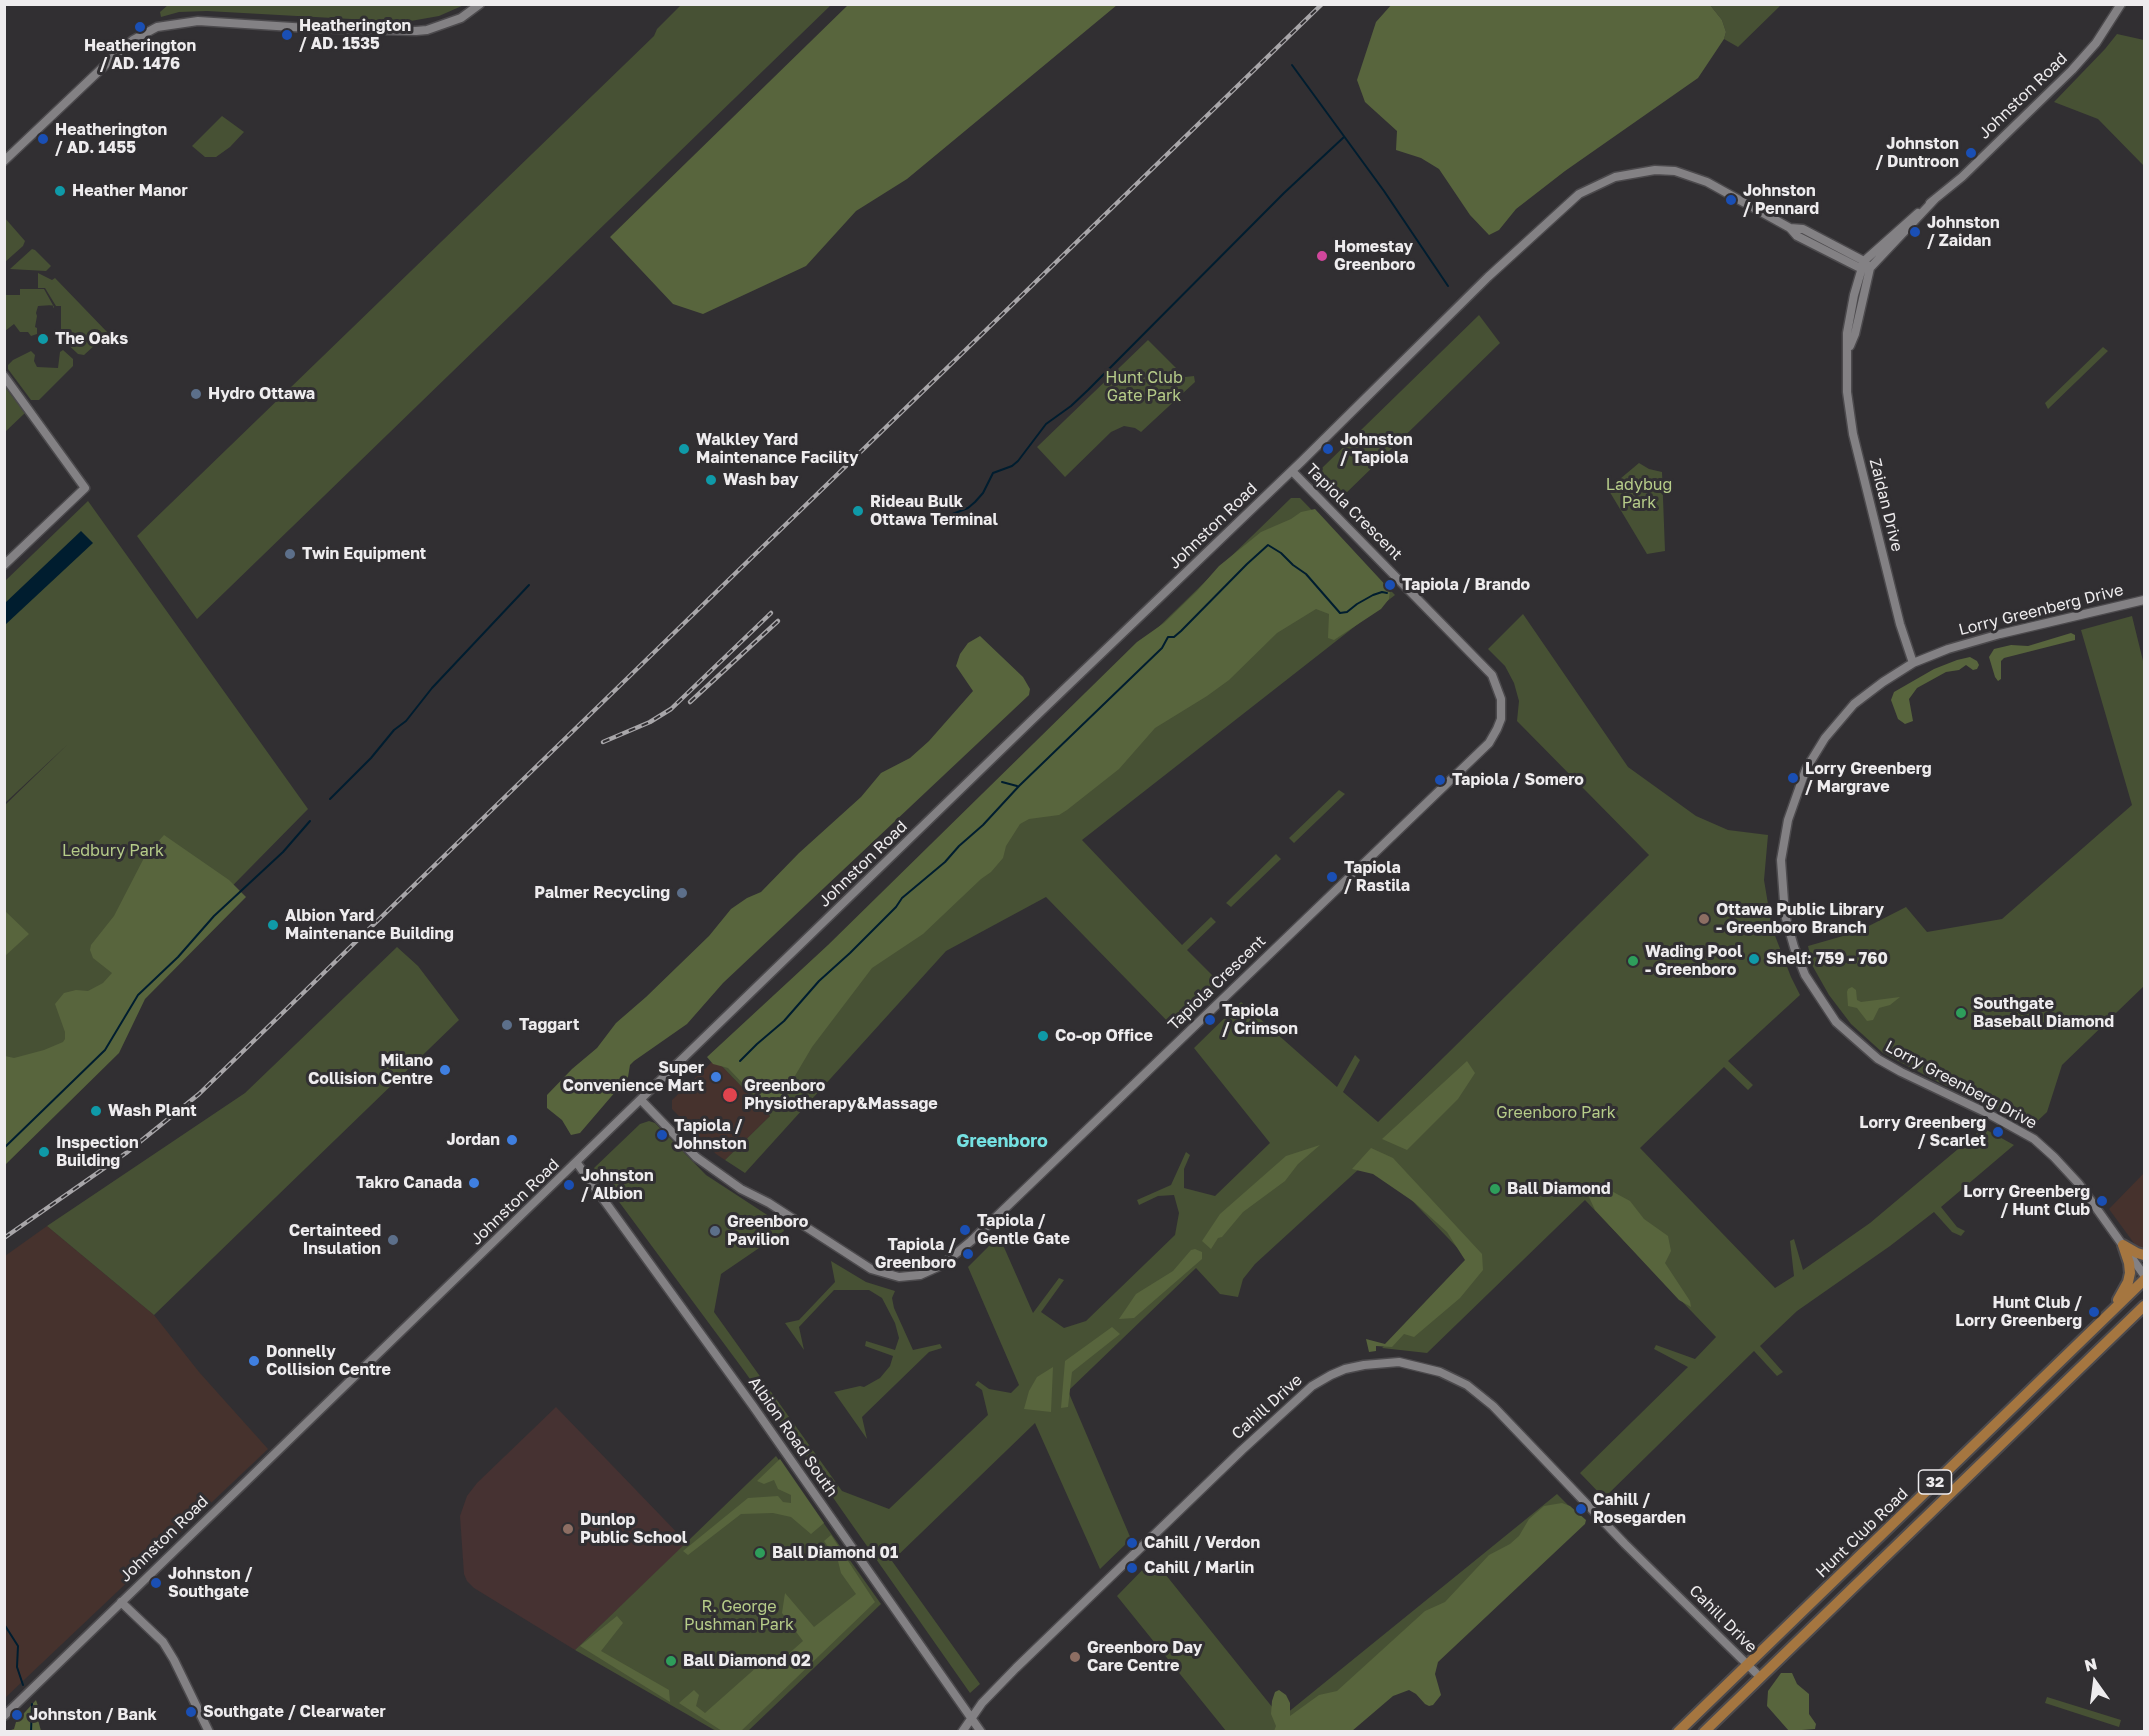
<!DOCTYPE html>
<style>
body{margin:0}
#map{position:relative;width:2149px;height:1736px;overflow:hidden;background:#312f32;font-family:"Golos Text",sans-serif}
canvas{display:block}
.frame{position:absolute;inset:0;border:6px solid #eeecee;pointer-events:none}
.north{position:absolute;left:2065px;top:1652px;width:60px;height:60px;-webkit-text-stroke:4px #312f32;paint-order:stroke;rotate:346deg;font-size:16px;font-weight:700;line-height:24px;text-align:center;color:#eeecee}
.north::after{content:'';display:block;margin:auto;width:21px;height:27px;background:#eeecee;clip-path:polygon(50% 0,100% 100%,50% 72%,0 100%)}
</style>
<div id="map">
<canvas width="2149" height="1736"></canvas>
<div class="frame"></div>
<div class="north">N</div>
</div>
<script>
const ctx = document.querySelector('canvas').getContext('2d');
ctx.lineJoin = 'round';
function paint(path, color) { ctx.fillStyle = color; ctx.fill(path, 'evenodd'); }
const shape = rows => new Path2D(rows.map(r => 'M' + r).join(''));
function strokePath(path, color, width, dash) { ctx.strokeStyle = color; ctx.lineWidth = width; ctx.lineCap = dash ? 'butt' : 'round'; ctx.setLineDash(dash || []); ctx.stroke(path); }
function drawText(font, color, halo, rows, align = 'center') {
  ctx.font = font + ' "Golos Text",sans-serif'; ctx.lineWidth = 6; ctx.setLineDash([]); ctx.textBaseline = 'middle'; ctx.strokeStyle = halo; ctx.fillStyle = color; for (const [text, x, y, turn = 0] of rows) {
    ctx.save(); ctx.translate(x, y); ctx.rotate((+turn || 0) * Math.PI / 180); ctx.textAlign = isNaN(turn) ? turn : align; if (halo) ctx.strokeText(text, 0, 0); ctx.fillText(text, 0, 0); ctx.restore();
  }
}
const commercial = shape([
 [715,1059,770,1116,725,1160,716,1154,672,1109,672,1100],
 [2144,1173,2144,1249,2136,1246,2109,1209],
 [47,1226,154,1315,199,1372,268,1449,5,1698,5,1256]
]);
const education = shape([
 [556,1407,687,1543,575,1650,474,1588,467,1581,464,1574,460,1516,467,1496,477,1483]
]);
const green = shape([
 [682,4,831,5,197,619,137,536,654,36,657,29],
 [168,5,168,4,464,5,439,16,405,22,207,11,179,12,161,17,160,12],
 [1710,5,1781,5,1738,47,1724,39,1726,32,1722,20],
 [2117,34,2144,40,2144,166,2098,119,2054,102,2105,49],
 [222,116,244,132,230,147,216,157,205,157,192,146],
 [4,217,25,241,23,246,5,262],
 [32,249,35,250,51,266,46,271,10,269],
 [38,273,52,280,55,278,108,333,84,355,78,354,61,338,61,306,56,306,45,288,38,288],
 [20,289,44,289,54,307,53,308,53,305,38,306,36,313,37,316,35,327,37,328,37,334,31,336,28,332,20,332,14,324,5,331,5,295,20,295],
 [1479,315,1500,343,1341,498,1322,478,1322,468],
 [1148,340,1185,377,1194,376,1195,382,1141,432,1135,428,1124,426,1111,432,1065,477,1037,447],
 [2103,347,2108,351,2048,409,2045,403],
 [63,350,73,359,73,366,39,400,31,400,8,369,8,365,13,360,31,351,35,355,34,361,37,367,58,368,60,352],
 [5,387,25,413,5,432,4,432],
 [1639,463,1649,469,1662,472,1665,551,1647,554,1608,489],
 [1291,498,1300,498,1395,595,1082,840,1182,945,1211,917,1216,922,1187,950,1221,984,1175,1029,1046,897,946,951,745,1173,725,1160,770,1116,715,1059],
 [88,501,308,809,123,997,5,1123,5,805,68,744,5,803,5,581],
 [1523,614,1628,767,1696,816,1728,830,1768,835,1764,880,1772,928,1791,977,1800,995,1728,1061,1753,1085,1748,1090,1724,1067,1640,1148,1775,1288,1794,1276,1790,1241,1794,1239,1803,1270,1870,1223,1983,1128,2014,1145,1941,1207,1957,1227,1965,1231,1961,1236,1952,1232,1934,1212,1890,1246,1797,1311,1760,1346,1783,1372,1777,1376,1754,1351,1604,1498,1580,1473,1688,1367,1654,1349,1656,1345,1695,1359,1716,1337,1585,1200,1427,1353,1382,1348,1472,1263,1371,1158,1255,1264,1243,1279,1238,1297,1220,1294,1196,1268,1068,1391,1131,1539,1100,1569,1035,1423,892,1561,980,1684,970,1693,745,1372,594,1168,640,1124,649,1121,655,1123,706,1175,781,1224,784,1231,721,1274,714,1312,842,1491,889,1509,988,1415,982,1390,975,1385,978,1381,989,1389,1011,1393,1019,1385,968,1267,999,1236,1033,1313,1059,1278,1064,1280,1041,1312,1064,1328,1086,1321,1175,1235,1179,1213,1174,1195,1158,1196,1139,1205,1137,1200,1171,1185,1186,1152,1190,1155,1184,1169,1184,1188,1215,1196,1270,1143,1194,1048,1241,1002,1337,1087,1355,1055,1360,1060,1343,1092,1378,1122,1649,855,1517,721,1519,701,1514,683,1505,666,1488,649],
 [2132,616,2144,665,2144,986,2062,1065,2047,1112,2030,1128,2013,1117,1938,1082,1883,1053,1851,1024,1829,995,1812,965,1808,946,1857,932,1906,907,1927,932,2002,919,2132,805,2081,630],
 [1339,790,1345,794,1294,843,1289,838],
 [1276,854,1281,859,1231,907,1226,903],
 [397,947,418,966,459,1020,154,1315,47,1226,245,1093],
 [831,1261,866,1282,895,1291,892,1298,894,1308,913,1350,940,1344,942,1348,929,1352,862,1417,867,1439,834,1392,860,1386,864,1387,880,1378,890,1366,893,1356,865,1346,866,1341,895,1350,899,1338,895,1323,882,1298,869,1290,834,1290,799,1327,804,1350,785,1323,799,1320,835,1282],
 [776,1456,881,1604,748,1731,716,1731,575,1650],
 [1557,1494,1582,1519,1326,1731,1226,1731,1117,1596,1153,1559,1281,1718],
 [2047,1697,2121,1720,2119,1727,2045,1703]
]);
const forest = shape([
 [1392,4,1710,5,1722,20,1726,32,1724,39,1698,78,1565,171,1516,209,1499,230,1489,235,1470,215,1439,169,1421,158,1396,150,1397,131,1365,102,1357,80,1376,22],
 [848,5,1117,5,907,179,856,211,806,266,703,314,673,304,610,237],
 [1315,509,1390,590,1389,599,1381,609,1334,640,1328,638,1329,614,1316,609,1277,633,1229,680,1207,696,1155,728,1119,769,1067,810,1059,815,1029,819,1020,824,1006,846,1003,858,991,872,981,879,923,934,872,968,812,1047,786,1091,772,1106,767,1109,728,1068,713,1064,707,1057,828,945,1137,642,1164,623,1197,591,1219,566,1261,532,1291,519,1301,512],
 [2071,633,2075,635,2075,640,2004,658,2001,661,2001,679,1998,681,1995,677,1989,657,1994,649,2011,645,2028,646],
 [980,636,1023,677,1030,689,1029,695,723,983,687,1024,634,1061,630,1065,628,1077,580,1133,571,1135,562,1120,547,1108,547,1095,572,1069,597,1048,616,1023,646,997,709,936,731,909,747,898,761,892,799,853,861,797,881,773,910,758,929,741,973,691,956,666,960,654,968,643],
 [1970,657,1977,661,1979,665,1977,669,1973,670,1966,665,1959,670,1946,672,1917,688,1909,699,1913,721,1905,724,1898,719,1891,700,1894,692,1934,669,1957,660],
 [164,835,229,880,246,897,145,999,119,1053,5,1165,5,1056,14,1058,44,1050,63,1042,65,1039,65,1032,55,1004,64,993,76,990,88,991,103,983,112,973,93,958,90,950,91,945,114,916,145,856],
 [5,911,29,934,5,956,4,956],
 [1852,987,1856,990,1857,1000,1861,1002,1900,997,1890,1005,1879,1008,1873,1020,1867,1021,1857,1008,1848,1006,1847,992,1848,989],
 [1467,1061,1475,1073,1458,1099,1407,1150,1382,1139],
 [1320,1145,1298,1164,1285,1181,1243,1212,1222,1237,1218,1238,1211,1249,1202,1241,1220,1214,1286,1156],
 [1371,1148,1393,1158,1482,1254,1483,1270,1460,1298,1414,1337,1404,1334,1392,1347,1376,1346,1376,1351,1369,1352,1366,1339,1385,1344,1465,1260,1447,1232,1414,1202,1373,1174,1352,1169],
 [1596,1186,1604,1187,1630,1201,1644,1219,1668,1236,1671,1251,1665,1263,1690,1301,1691,1307,1679,1300,1595,1210,1589,1197,1590,1191],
 [1195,1249,1202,1252,1202,1259,1134,1318,1119,1319,1136,1294,1173,1271,1191,1250],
 [1112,1327,1120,1334,1072,1372,1068,1407,1061,1408,1065,1361],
 [1053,1367,1051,1412,1024,1409,1029,1391,1037,1377],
 [780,1459,824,1523,811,1534,791,1517,773,1513,741,1514,688,1555,683,1551,748,1498,778,1496,783,1502,791,1503,791,1495,778,1489,774,1480,764,1484,757,1481],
 [1562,1503,1570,1506,1586,1520,1585,1524,1438,1662,1435,1674,1441,1695,1433,1705,1429,1706,1425,1704,1416,1694,1409,1690,1393,1696,1352,1731,1274,1731,1276,1726,1271,1714,1272,1701,1275,1692,1279,1690,1286,1695,1290,1703,1290,1716,1319,1695,1337,1691,1425,1611,1445,1602,1489,1555,1510,1544,1519,1536,1529,1519,1544,1506],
 [831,1535,875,1602,741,1731,722,1731,679,1703,694,1690,699,1695,696,1706,705,1713,758,1666,768,1670,776,1665,803,1641,782,1613,785,1593,814,1627,856,1594,841,1573,838,1561,824,1541],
 [617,1616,623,1623,601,1651,669,1690,670,1702,580,1646],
 [1781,1673,1792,1673,1797,1684,1809,1694,1809,1714,1816,1724,1815,1729,1789,1731,1767,1706,1768,1691],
 [36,1700,38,1706,36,1712,41,1731,8,1731,14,1729,16,1722]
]);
const water = shape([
 [81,531,93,543,5,625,5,603]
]);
const stream = shape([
 [1292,65,1384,191,1448,286],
 [950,515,968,508,975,502,983,493,993,473,1012,466,1018,461,1046,424,1071,406,1088,390,1284,193,1344,137],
 [1002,782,1017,786],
 [330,799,371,758,394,730,406,721,432,688,529,585],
 [740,1061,757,1044,784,1021,819,981,850,953,896,907,902,898,945,862,959,846,983,825,1019,786,1162,648,1168,637,1174,637,1181,631,1247,564,1268,545,1281,553,1293,565,1306,574,1340,613,1347,612,1357,604,1373,595,1382,592,1387,593],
 [4,1148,105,1050,138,995,178,957,214,916,283,852,310,821],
 [4,1624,18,1646,17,1667,23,1685],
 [31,1732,32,1704]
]);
const tertiary = shape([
 [4,161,119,52,133,40,157,27,198,21,308,28,416,31,427,30,461,18,480,4],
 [1930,203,1962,177,2072,70,2096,43,2121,4],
 [1790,228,1803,229,1864,261,1867,265],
 [1850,346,1855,334,1870,268],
 [4,376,85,488,4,565],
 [2144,600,2000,634,1948,649,1913,663,1883,682,1854,704,1825,738,1806,769,1788,820,1781,860,1785,915,1794,947,1805,975,1836,1022,1878,1059,1901,1072,1987,1113,2034,1139,2054,1157,2079,1184,2144,1275],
 [1913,663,1900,624,1853,434,1847,392,1847,333,1854,295,1864,261,1918,213],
 [641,1100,696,1157,741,1189,769,1203,871,1269,899,1277,920,1275,942,1265,971,1241,1489,743,1497,729,1501,719,1501,699,1492,675,1292,471],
 [577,1163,753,1406,981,1732],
 [121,1602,163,1642,174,1660,209,1732],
 [4,1716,1031,721,1302,461,1488,277,1579,194,1615,177,1655,170,1675,171,1707,182,1790,228,1797,236,1860,268,1870,268,1935,199],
 [962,1732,982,1703,1016,1668,1242,1450,1312,1386,1331,1375,1345,1369,1364,1365,1399,1362,1440,1372,1467,1385,1493,1406,1625,1544,1760,1677]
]);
const primary = shape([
 [2123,1245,2137,1253,2144,1255],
 [2118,1300,2128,1282,2130,1273,2129,1263,2123,1245],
 [1678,1732,2144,1280],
 [1704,1732,2144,1306]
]);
const rail = shape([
 [690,702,778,621],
 [603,742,650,722,671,709,771,613],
 [4,1238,126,1153,199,1094,1322,4]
]);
const markers = [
 [140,27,6,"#1a4fb4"],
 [287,35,6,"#1a4fb4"],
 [43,139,6,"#1a4fb4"],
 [1971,153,6,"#1a4fb4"],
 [60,191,6,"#0f9aa8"],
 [1731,200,6,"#1a4fb4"],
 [1915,232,6,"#1a4fb4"],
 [1322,256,6,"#d1479c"],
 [43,339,6,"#0f9aa8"],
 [196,394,6,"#5c6f8a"],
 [684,449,6,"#0f9aa8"],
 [1328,449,6,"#1a4fb4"],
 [711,480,6,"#0f9aa8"],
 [858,511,6,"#0f9aa8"],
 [290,554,6,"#5c6f8a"],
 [1390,585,6,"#1a4fb4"],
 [1793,778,6,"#1a4fb4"],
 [1440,780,6,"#1a4fb4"],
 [1332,877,6,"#1a4fb4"],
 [682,893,6,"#5c6f8a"],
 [1704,919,6,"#8d6e63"],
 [273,925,6,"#0f9aa8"],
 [1754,959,6,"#0f9aa8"],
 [1633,961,6,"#2e9e5b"],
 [1961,1013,6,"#2e9e5b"],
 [1210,1020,6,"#1a4fb4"],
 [507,1025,6,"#5c6f8a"],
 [1043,1036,6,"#0f9aa8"],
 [445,1070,6,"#3f7fe0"],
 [716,1077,6,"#3f7fe0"],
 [730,1095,8,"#e0444e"],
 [96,1111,6,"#0f9aa8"],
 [1998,1132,6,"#1a4fb4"],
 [662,1135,6,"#1a4fb4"],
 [512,1140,6,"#3f7fe0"],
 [44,1152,6,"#0f9aa8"],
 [474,1183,6,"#3f7fe0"],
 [569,1185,6,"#1a4fb4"],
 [1495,1189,6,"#2e9e5b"],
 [2102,1201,6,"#1a4fb4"],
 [965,1230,6,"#1a4fb4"],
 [715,1231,6,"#5c6f8a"],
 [393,1240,6,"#5c6f8a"],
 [968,1254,6,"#1a4fb4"],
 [2094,1312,6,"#1a4fb4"],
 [254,1361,6,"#3f7fe0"],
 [1581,1509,6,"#1a4fb4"],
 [568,1529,6,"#8d6e63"],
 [1132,1543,6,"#1a4fb4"],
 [760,1553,6,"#2e9e5b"],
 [1132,1568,6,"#1a4fb4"],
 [156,1583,6,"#1a4fb4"],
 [1075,1657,6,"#8d6e63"],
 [671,1661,6,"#2e9e5b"],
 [191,1712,6,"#1a4fb4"],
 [17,1715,6,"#1a4fb4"]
];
const shields = [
 [1935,1482,33]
];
const shieldNames = [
 ["32",1935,1482]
];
const poiNames = [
 ["Heatherington",299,26],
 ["/ AD. 1535",299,44],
 ["Heatherington",140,46,"center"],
 ["/ AD. 1476",140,64,"center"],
 ["Heatherington",55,130],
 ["/ AD. 1455",55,148],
 ["Johnston",1959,144,"right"],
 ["/ Duntroon",1959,162,"right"],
 ["Heather Manor",72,191],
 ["Johnston",1743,191],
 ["/ Pennard",1743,209],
 ["Johnston",1927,223],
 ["/ Zaidan",1927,241],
 ["Homestay",1334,247],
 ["Greenboro",1334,265],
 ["The Oaks",55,339],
 ["Hydro Ottawa",208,394],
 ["Walkley Yard",696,440],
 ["Maintenance Facility",696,458],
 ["Johnston",1340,440],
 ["/ Tapiola",1340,458],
 ["Wash bay",723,480],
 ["Rideau Bulk",870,502],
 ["Ottawa Terminal",870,520],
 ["Twin Equipment",302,554],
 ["Tapiola / Brando",1402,585],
 ["Lorry Greenberg",1805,769],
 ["/ Margrave",1805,787],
 ["Tapiola / Somero",1452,780],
 ["Tapiola",1344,868],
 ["/ Rastila",1344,886],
 ["Palmer Recycling",670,893,"right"],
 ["Ottawa Public Library",1716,910],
 ["- Greenboro Branch",1716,928],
 ["Albion Yard",285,916],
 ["Maintenance Building",285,934],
 ["Wading Pool",1645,952],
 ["- Greenboro",1645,970],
 ["Shelf: 759 - 760",1766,959],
 ["Southgate",1973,1004],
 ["Baseball Diamond",1973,1022],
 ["Tapiola",1222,1011],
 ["/ Crimson",1222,1029],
 ["Taggart",519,1025],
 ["Co-op Office",1055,1036],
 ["Milano",433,1061,"right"],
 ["Collision Centre",433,1079,"right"],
 ["Super",704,1068,"right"],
 ["Convenience Mart",704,1086,"right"],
 ["Greenboro",744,1086],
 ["Physiotherapy&Massage",744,1104],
 ["Wash Plant",108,1111],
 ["Lorry Greenberg",1986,1123,"right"],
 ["/ Scarlet",1986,1141,"right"],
 ["Tapiola /",674,1126],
 ["Johnston",674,1144],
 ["Jordan",500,1140,"right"],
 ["Inspection",56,1143],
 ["Building",56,1161],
 ["Johnston",581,1176],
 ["/ Albion",581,1194],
 ["Takro Canada",462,1183,"right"],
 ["Ball Diamond",1507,1189],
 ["Lorry Greenberg",2090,1192,"right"],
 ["/ Hunt Club",2090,1210,"right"],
 ["Tapiola /",977,1221],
 ["Gentle Gate",977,1239],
 ["Greenboro",727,1222],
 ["Pavilion",727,1240],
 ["Certainteed",381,1231,"right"],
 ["Insulation",381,1249,"right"],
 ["Tapiola /",956,1245,"right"],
 ["Greenboro",956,1263,"right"],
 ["Hunt Club /",2082,1303,"right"],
 ["Lorry Greenberg",2082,1321,"right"],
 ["Donnelly",266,1352],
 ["Collision Centre",266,1370],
 ["Cahill /",1593,1500],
 ["Rosegarden",1593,1518],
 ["Dunlop",580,1520],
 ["Public School",580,1538],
 ["Cahill / Verdon",1144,1543],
 ["Ball Diamond 01",772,1553],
 ["Cahill / Marlin",1144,1568],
 ["Johnston /",168,1574],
 ["Southgate",168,1592],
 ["Greenboro Day",1087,1648],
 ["Care Centre",1087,1666],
 ["Ball Diamond 02",683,1661],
 ["Southgate / Clearwater",203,1712],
 ["Johnston / Bank",29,1715]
];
const streetNames = [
 ["Johnston Road",2023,96,-44],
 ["Zaidan Drive",1886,505,76],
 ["Tapiola Crescent",1354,512,45],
 ["Johnston Road",1213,526,-44],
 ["Lorry Greenberg Drive",2041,610,-14],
 ["Johnston Road",863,864,-44],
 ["Tapiola Crescent",1217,983,-44],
 ["Lorry Greenberg Drive",1961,1085,28],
 ["Johnston Road",515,1202,-44],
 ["Cahill Drive",1267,1407,-42],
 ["Albion Road South",793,1437,55],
 ["Hunt Club Road",1862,1533,-44],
 ["Johnston Road",164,1539,-44],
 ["Cahill Drive",1723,1619,45]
];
const parkNames = [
 ["Hunt Club",1144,378],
 ["Gate Park",1144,396],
 ["Ladybug",1639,485],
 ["Park",1639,503],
 ["Ledbury Park",113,851],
 ["Greenboro Park",1556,1113],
 ["R. George",739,1607],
 ["Pushman Park",739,1625]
];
const neighbourhoodNames = [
 ["Greenboro",1002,1141]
];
paint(commercial, '#46322d');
paint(education, '#463232');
paint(green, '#475134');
paint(forest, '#58653d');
paint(water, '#001d2f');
strokePath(stream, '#001d2f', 2);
strokePath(tertiary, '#4c4a4d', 11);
strokePath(primary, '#4c4a4d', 14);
strokePath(tertiary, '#838184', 8);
strokePath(primary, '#a57640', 10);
strokePath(rail, '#a8a6a9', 4.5);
strokePath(rail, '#312f32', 2, [7]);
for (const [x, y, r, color] of markers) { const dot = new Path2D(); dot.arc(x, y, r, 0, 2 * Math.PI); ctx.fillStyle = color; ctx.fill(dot); strokePath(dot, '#312f32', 2); }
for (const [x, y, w] of shields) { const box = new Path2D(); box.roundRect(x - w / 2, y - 12, w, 24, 4.5); ctx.fillStyle = '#312f32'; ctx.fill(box); strokePath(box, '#eeecee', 1.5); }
drawText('bold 15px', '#eeecee', null, shieldNames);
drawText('bold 16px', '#eeecee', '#312f32', poiNames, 'left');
drawText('16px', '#eeecee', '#312f32', streetNames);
drawText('16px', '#b6cc89', '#312f32', parkNames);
drawText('bold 18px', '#75e1e2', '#312f32', neighbourhoodNames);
</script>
